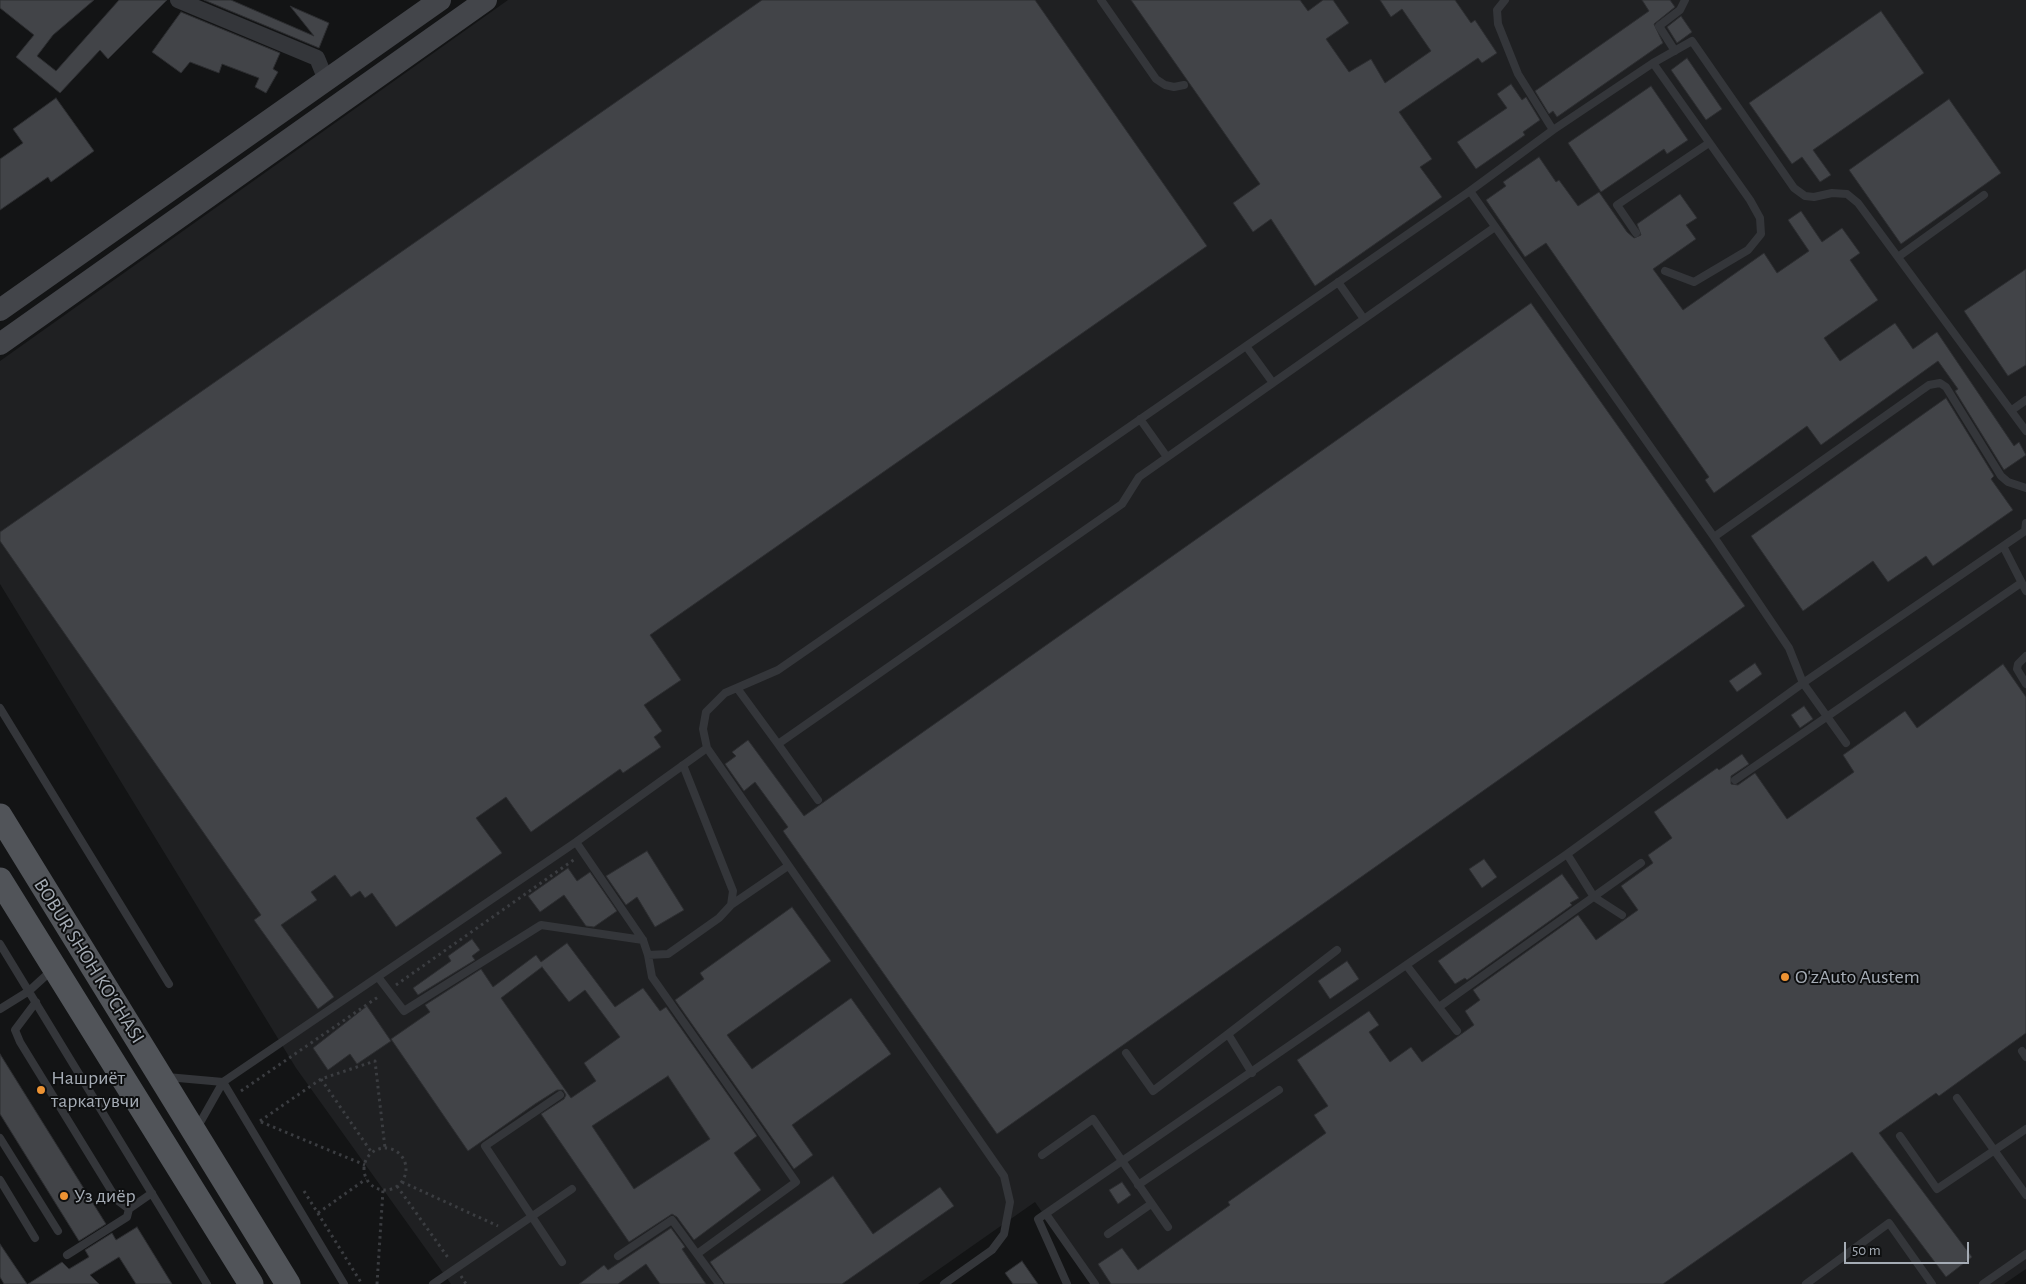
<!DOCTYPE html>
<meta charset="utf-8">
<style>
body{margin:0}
#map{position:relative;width:2026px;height:1284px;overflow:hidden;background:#131415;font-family:"Alegreya Sans",sans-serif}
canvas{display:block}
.scale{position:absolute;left:1844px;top:1242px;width:125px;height:22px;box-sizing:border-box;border:2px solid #a5acb5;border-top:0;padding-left:6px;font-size:15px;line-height:18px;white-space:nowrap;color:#a5acb5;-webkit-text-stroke:4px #0e0f10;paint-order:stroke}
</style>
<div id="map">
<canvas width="2026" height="1284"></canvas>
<div class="scale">50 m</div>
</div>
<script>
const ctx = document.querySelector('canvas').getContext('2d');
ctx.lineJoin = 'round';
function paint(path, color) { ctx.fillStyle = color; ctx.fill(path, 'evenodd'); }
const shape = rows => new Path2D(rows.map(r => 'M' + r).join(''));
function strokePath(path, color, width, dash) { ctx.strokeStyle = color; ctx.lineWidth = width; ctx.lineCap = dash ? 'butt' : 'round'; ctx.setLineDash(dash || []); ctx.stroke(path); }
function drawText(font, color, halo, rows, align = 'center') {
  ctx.font = font + ' "Alegreya Sans",sans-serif'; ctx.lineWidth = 4; ctx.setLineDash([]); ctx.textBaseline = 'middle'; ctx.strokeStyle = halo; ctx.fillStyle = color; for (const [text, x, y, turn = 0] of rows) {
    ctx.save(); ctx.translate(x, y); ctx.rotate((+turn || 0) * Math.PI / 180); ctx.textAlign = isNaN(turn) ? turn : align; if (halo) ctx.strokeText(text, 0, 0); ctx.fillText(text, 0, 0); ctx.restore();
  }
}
const built = shape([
 [508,0,2026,0,2026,1269,2004,1284,1092,1284,1035,1202,918,1284,451,1284,296,1068,0,584,0,361]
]);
const building = shape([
 [0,0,94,0,53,35,37,56,56,71,119,0,167,0,108,59,100,50,60,93,16,57,34,35,0,8,0,0],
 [204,0,231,0,314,36,290,6,329,23,319,48,204,0],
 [762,0,1035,0,1207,246,650,635,681,680,644,705,662,731,654,737,661,747,623,773,620,769,531,832,506,797,476,818,502,853,396,927,372,893,365,898,360,891,351,897,335,875,311,892,317,900,281,925,334,997,318,1009,254,920,261,915,0,541,0,532,762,0],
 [1131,0,1300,0,1308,11,1323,0,1333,0,1349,23,1326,39,1349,72,1371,59,1385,83,1431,51,1402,9,1391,17,1380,0,1455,0,1471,23,1475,20,1497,53,1482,63,1478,58,1399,112,1432,159,1420,167,1442,197,1315,286,1271,219,1253,232,1233,203,1260,184,1131,0],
 [1642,0,1670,0,1675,7,1654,24,1663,43,1557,117,1553,111,1549,114,1535,91,1649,11,1642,0],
 [1881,11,1924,73,1813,150,1831,175,1820,182,1802,157,1792,164,1749,103,1881,11],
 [181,12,280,53,273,69,278,72,266,93,255,87,259,78,222,64,219,73,190,62,181,73,152,52,181,12],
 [1681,16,1692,32,1677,43,1667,27,1681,16],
 [1687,58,1722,109,1706,120,1671,70,1687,58],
 [1511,84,1522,100,1526,97,1540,120,1523,132,1525,135,1476,169,1457,142,1507,108,1497,94,1511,84],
 [1651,86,1688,140,1667,154,1664,149,1601,192,1568,143,1651,86],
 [56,98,94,151,51,182,48,177,0,210,0,159,23,143,13,129,56,98],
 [1949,99,2001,173,1901,244,1849,170,1949,99],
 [1539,157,1556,182,1559,180,1578,206,1599,192,1627,232,1634,238,1641,235,1637,224,1680,194,1697,218,1686,225,1696,239,1653,269,1683,310,1764,253,1777,273,1809,251,1788,220,1801,211,1822,242,1842,228,1860,253,1850,260,1878,300,1824,338,1840,361,1895,323,1913,349,1937,332,2014,446,2019,442,2026,455,2004,470,1955,391,1958,389,1938,361,1821,445,1807,426,1714,493,1705,480,1709,477,1546,243,1525,257,1486,200,1506,186,1503,182,1539,157],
 [2026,269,2026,365,2008,376,1964,311,2026,269],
 [1531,303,1745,606,997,1134,783,831,788,827,755,782,744,791,725,764,736,756,732,752,748,740,804,816,1531,303],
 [1946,398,1994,476,1991,479,2013,510,1933,566,1926,556,1888,582,1873,561,1803,611,1751,536,1946,398],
 [1755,663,1762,674,1737,692,1729,681,1755,663],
 [2003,664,2026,697,2026,1033,1939,1096,1936,1093,1879,1133,1972,1257,1946,1277,1852,1152,1663,1284,1111,1284,1098,1264,1122,1248,1138,1270,1230,1205,1228,1202,1326,1133,1314,1115,1328,1106,1297,1060,1369,1011,1379,1025,1369,1032,1390,1062,1411,1047,1422,1062,1474,1025,1465,1011,1480,1000,1473,990,1578,915,1596,940,1638,910,1621,886,1653,863,1648,855,1672,838,1654,812,1717,768,1719,770,1742,754,1749,764,1731,776,1731,784,1738,785,1755,773,1787,819,1854,772,1843,755,1905,711,1917,728,2003,664],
 [1804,706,1813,719,1800,728,1791,715,1804,706],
 [647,851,684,910,655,927,637,897,626,905,606,876,647,851],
 [1484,859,1497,877,1482,888,1469,869,1484,859],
 [568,868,577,881,590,872,617,911,594,927,586,926,564,895,540,912,528,896,568,868],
 [1562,874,1579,898,1570,903,1572,905,1467,980,1465,978,1455,984,1438,961,1562,874],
 [792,907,831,961,727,1035,752,1069,851,998,891,1054,792,1125,813,1155,794,1169,675,1000,704,979,700,973,792,907],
 [472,939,480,950,472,956,475,960,418,995,413,988,451,961,448,956,472,939],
 [567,943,615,1007,643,988,660,1011,666,1007,757,1136,734,1153,761,1190,694,1240,677,1217,672,1214,629,1242,541,1114,564,1099,566,1095,563,1090,557,1090,535,1104,468,1151,391,1039,430,1012,425,1005,481,969,493,987,536,955,541,962,567,943],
 [542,967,569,1002,585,990,620,1037,584,1063,596,1081,571,1098,501,998,542,967],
 [668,1076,710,1139,634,1189,592,1126,668,1076],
 [1347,961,1359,979,1330,999,1318,981,1347,961],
 [367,1006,391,1041,357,1064,350,1054,328,1070,313,1048,367,1006],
 [0,1054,106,1224,79,1241,0,1114,0,1054],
 [833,1176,873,1234,940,1187,954,1206,842,1284,725,1284,710,1262,833,1176],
 [1122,1182,1131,1195,1118,1204,1109,1190,1122,1182],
 [137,1227,172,1284,136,1284,119,1257,90,1275,99,1284,28,1284,62,1262,69,1269,89,1257,85,1250,112,1233,116,1240,137,1227],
 [671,1228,685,1247,682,1249,706,1284,660,1284,646,1264,618,1284,579,1284,604,1265,608,1270,671,1228],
 [0,1244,27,1284,4,1284,0,1277,0,1244],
 [1022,1261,1038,1284,1013,1284,1005,1273,1022,1261]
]);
const path = shape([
 [396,985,575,859],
 [321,1079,372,1153],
 [241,1091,378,997],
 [260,1121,321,1079,375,1061,385,1148],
 [261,1122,365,1165],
 '364 1169a21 21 0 1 1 42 0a21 21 0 1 1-42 0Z',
 [402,1182,498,1226],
 [397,1186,449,1259],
 [304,1191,362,1284],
 [318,1213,366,1179],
 [461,1276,466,1284],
 [377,1284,383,1190]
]);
const lane = shape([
 [1101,0,1156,79,1165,85,1174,87,1184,85],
 [1505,0,1497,10,1498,24,1518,74,1553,130],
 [1675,51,1659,26,1680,10,1685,0],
 [1653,63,1750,200,1760,218,1761,234,1748,250,1694,282,1665,271],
 [1470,191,1553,130,1653,63,1692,41,1794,188,1805,196,1814,197,1832,193,1847,194,1858,203,2026,431],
 [1636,233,1617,205,1709,143],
 [1898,257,1984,195],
 [1338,282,1364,319],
 [1246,346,1273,383],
 [2012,410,2026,400],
 [1140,419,1167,457],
 [1714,537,1929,385,1940,383,1946,387,2001,476,2008,482,2026,488],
 [2003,546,2026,591],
 [2026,656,2018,664,2017,669,2026,684],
 [737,688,778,744,1122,504,1139,477,1495,227],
 [0,708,169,984],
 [778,744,818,800],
 [1735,780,2021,583],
 [576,842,643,940,648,955,668,954,719,918,731,905,733,891,683,765],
 [1567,854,1594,897,1622,915],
 [731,905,788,866],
 [0,944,207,1284],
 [648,955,652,977,796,1182,697,1254],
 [1407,966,1457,1031],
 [378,977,404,1011,541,925,643,940],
 [36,1002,15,1030,20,1042,117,1200,129,1209,152,1193],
 [1439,1007,1641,863],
 [0,1009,29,991,52,970],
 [1228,1034,1337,950],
 [2022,1051,2026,1057],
 [1126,1053,1153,1091,1228,1034,1252,1073],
 [167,1077,223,1082],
 [223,1082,344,1284],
 [560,1095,485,1146,562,1262],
 [1957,1098,2026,1195],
 [197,1128,223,1082,576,842,707,748],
 [1900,1136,1937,1189,2026,1129],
 [0,1138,58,1231],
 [1042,1155,1093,1119,1168,1227],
 [0,1180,35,1238],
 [1138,1185,1279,1090],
 [1046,1214,1095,1284],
 [1108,1234,1151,1204],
 [67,1255,127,1217,129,1209],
 [618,1256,672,1220,719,1284],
 [433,1284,572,1189],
 [944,1284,992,1250,1004,1234,1010,1202,1004,1176,707,748,703,729,706,712,725,693,778,670,1470,191,1714,537,1789,648,1803,683,1846,743],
 [1067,1284,1038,1219,1567,854,1803,683,2025,531,2026,523],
 [1806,1284,1889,1223,1932,1284],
 [1983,1284,2026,1254]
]);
const street = shape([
 [178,0,317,58,326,80]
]);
const secondary = shape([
 [0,310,440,0],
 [0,344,486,0]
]);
const primary = shape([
 [0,816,288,1284],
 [0,880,251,1284]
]);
const markers = [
 [1785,977,5,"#ed9333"],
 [41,1090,5,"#ed9333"],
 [64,1196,5,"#ed9333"]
];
const streetNames = [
 ["BOBUR SHOH KO'CHASI",89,961,58]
];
const poiNames = [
 ["O'zAuto Austem",1795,977],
 ["Нашриёт",51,1078],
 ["таркатувчи",51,1101],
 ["Уз диёр",74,1196]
];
paint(built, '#1f2022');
paint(building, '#424448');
strokePath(building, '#2d2e31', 1);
strokePath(path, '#3b3d41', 3, [2.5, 4]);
strokePath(lane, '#34363a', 8);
strokePath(street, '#34363a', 16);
strokePath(secondary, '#43454a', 22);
strokePath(primary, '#515459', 25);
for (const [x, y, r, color] of markers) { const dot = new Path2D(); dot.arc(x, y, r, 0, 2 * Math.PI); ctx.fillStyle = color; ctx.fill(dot); strokePath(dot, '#0e0f10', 2); }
drawText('20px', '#a5acb5', '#0e0f10', streetNames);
drawText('20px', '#a5acb5', '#0e0f10', poiNames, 'left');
</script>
